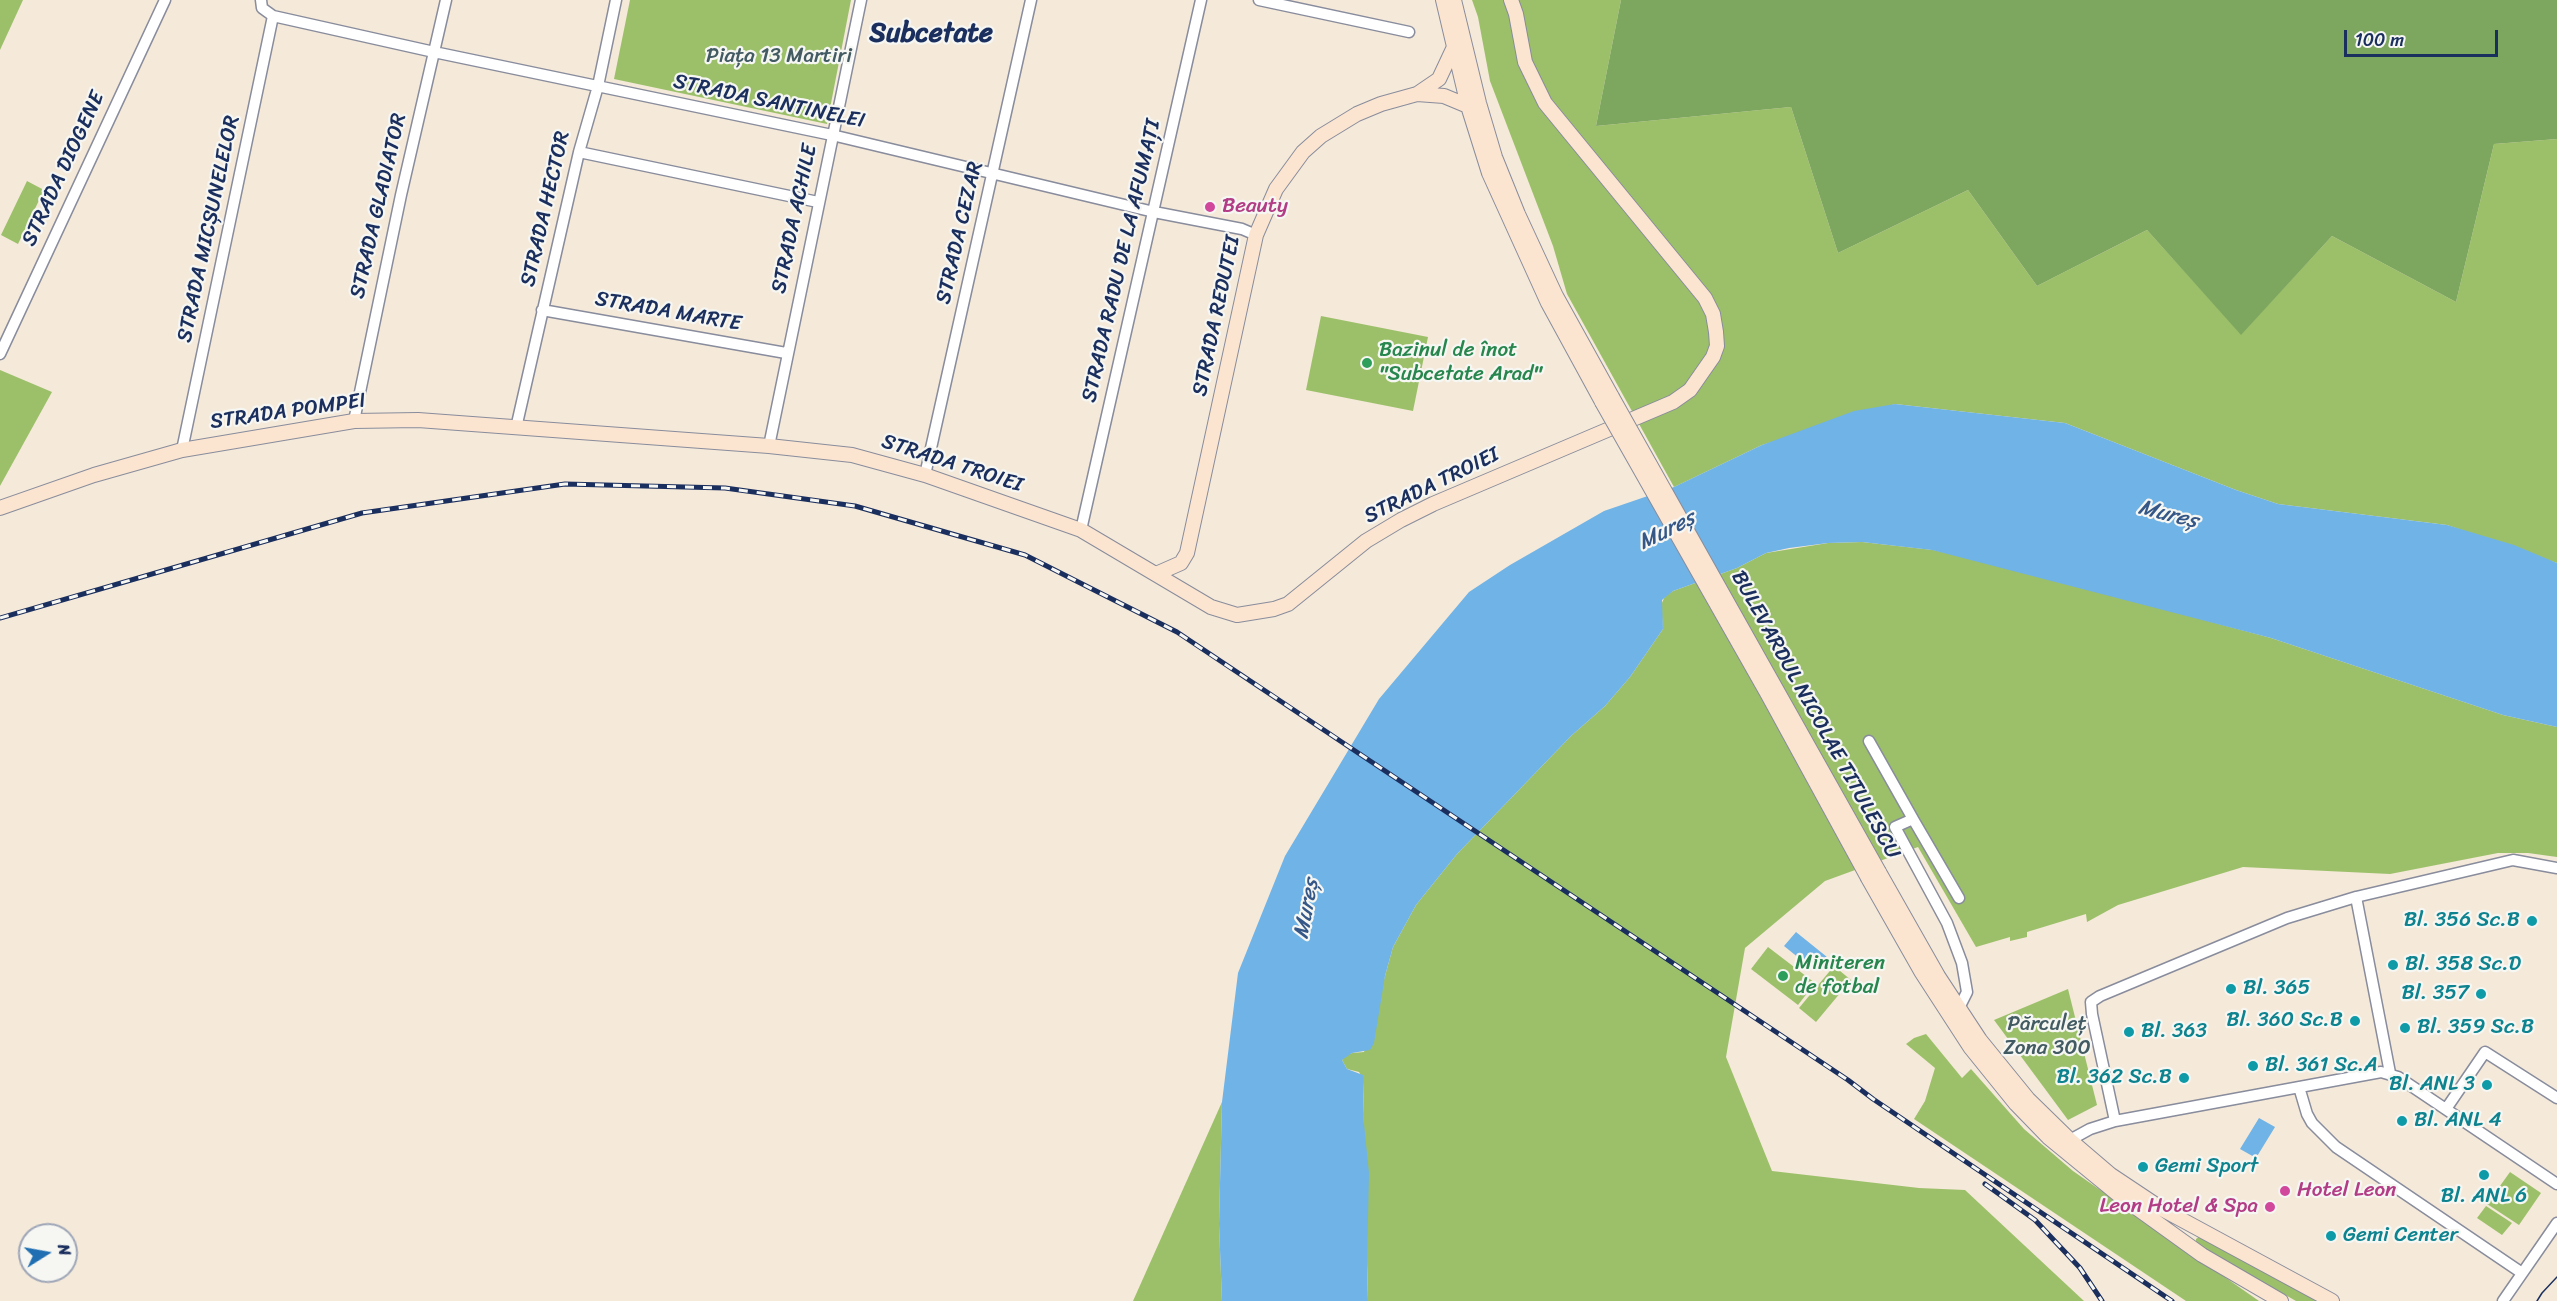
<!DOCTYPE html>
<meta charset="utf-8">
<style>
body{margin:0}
#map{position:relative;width:2557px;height:1301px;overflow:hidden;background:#f5e9d9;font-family:Sriracha,sans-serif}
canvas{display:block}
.north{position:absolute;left:18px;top:1223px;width:60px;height:60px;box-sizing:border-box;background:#f6f6f2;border:2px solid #9ea6b7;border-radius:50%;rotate:79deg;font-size:16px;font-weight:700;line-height:24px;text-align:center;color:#1b2f5e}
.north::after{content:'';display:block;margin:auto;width:21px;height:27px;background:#1f6fb2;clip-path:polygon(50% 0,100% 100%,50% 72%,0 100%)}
.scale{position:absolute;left:2344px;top:30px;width:154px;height:27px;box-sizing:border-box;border:3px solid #1b2f5e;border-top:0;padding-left:8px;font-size:18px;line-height:21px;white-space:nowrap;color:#1b2f5e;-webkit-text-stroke:4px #f6f6f2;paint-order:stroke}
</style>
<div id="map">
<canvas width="2557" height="1301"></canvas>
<div class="north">N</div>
<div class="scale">100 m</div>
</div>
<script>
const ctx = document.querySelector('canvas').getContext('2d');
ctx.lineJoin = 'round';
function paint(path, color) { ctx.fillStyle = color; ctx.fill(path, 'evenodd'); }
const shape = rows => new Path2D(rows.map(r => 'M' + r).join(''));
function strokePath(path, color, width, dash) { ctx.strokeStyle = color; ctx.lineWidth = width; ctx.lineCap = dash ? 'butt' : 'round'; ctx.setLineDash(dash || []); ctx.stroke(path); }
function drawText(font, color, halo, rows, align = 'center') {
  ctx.font = font + ' Sriracha,sans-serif'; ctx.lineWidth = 4.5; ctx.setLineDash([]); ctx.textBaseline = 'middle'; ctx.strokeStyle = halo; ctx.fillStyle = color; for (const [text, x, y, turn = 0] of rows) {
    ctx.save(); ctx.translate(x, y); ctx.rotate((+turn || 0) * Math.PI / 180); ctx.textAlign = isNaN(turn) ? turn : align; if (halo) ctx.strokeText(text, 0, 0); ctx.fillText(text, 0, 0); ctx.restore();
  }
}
const green = shape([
 [0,0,23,0,0,50],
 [630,0,851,0,827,124,614,79],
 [1472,0,1621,0,1596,126,1791,107,1838,253,1968,190,2037,286,2147,230,2241,334,2332,236,2456,302,2494,144,2557,139,2557,563,2447,525,2278,504,2236,490,2065,423,1895,404,1762,445,1674,487,1567,294,1553,246,1490,81,1478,17],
 [27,181,44,190,18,244,1,235],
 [1321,316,1428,337,1413,411,1306,390],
 [0,370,52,392,0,486],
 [1862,542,1933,550,1995,564,2271,638,2503,715,2557,727,2557,857,2528,853,2498,853,2390,874,2243,867,2118,905,2087,922,2086,914,2027,932,2027,937,2010,941,2010,937,1976,947,1918,847,1825,881,1745,948,1726,1057,1772,1171,1919,1188,1965,1190,2084,1301,1368,1301,1363,1114,1364,1081,1359,1072,1347,1069,1342,1060,1344,1056,1352,1053,1364,1052,1393,947,1416,905,1457,854,1571,736,1605,706,1630,677,1663,629,1661,605,1665,596,1673,591,1737,568,1766,553,1828,543],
 [1768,947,1815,983,1798,1005,1751,969],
 [1834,966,1851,980,1816,1022,1799,1008],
 [2068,989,2097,1105,2068,1120,1994,1020],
 [1926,1034,1962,1078,1971,1069,2024,1129,2073,1171,2259,1301,2186,1301,1914,1119,1925,1101,1935,1068,1906,1044,1914,1038],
 [1222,1102,1219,1224,1222,1301,1133,1301],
 [2510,1172,2541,1193,2519,1225,2487,1204],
 [2486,1206,2512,1223,2502,1235,2477,1218],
 [2200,1236,2266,1270,2318,1301,2296,1301,2196,1244,2196,1239]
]);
const forest = shape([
 [1621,0,2557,0,2557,139,2494,144,2456,302,2332,236,2241,335,2147,230,2037,286,1968,190,1838,253,1791,107,1596,126]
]);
const water = shape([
 [1895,404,2065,423,2236,490,2278,504,2447,525,2514,545,2557,563,2557,727,2503,715,2271,638,1932,550,1862,542,1828,543,1789,548,1766,553,1737,568,1673,591,1662,600,1663,629,1630,677,1605,706,1571,736,1457,854,1416,905,1393,947,1385,976,1374,1043,1370,1050,1352,1053,1342,1060,1347,1069,1363,1075,1364,1081,1363,1114,1369,1173,1367,1266,1368,1301,1222,1301,1219,1224,1222,1102,1238,973,1285,856,1379,699,1469,592,1510,565,1604,511,1674,487,1762,445,1854,411],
 [1796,932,1827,957,1815,971,1784,946],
 [2259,1118,2275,1127,2256,1158,2240,1149]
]);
const minor = shape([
 [261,0,262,8,273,16,434,52,832,135,1154,212,1242,229,1256,235],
 [1259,0,1409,32],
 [579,152,818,202],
 [542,310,786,353],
 [0,354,165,0],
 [354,421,401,195,446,0],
 [516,428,579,152,598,86,616,0],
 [769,446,861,0],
 [182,450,273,16],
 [925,475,1031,0],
 [1081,530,1201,0],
 [1869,741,1913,819],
 [2356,897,2390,1073],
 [1959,898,1913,819,1895,827,1947,923,1962,963,1967,992,1959,1008],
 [2299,1087,2307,1114,2312,1123,2336,1147,2522,1273],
 [2446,1109,2485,1052,2557,1098],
 [2115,1121,2092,1014,2091,1002,2100,996,2287,918,2356,897,2513,860,2557,868],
 [2070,1140,2090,1129,2115,1121,2381,1072,2398,1077,2557,1184],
 [2503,1301,2557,1223]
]);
const secondary = shape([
 [1443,0,1468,106,1489,173,1548,303,1602,402],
 [1454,0,1479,103,1495,157,1518,214,1556,296,1612,397],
 [1417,94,1444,96,1468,106],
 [0,508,94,475,182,450,354,421,418,420,769,446,852,455,925,475,1081,530,1211,607,1237,615,1274,609,1288,604,1366,541,1401,520,1433,504,1673,402,1690,390,1713,357,1717,346,1716,332,1713,314,1705,298,1545,103,1525,62,1516,14,1511,0],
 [1156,574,1181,563,1187,553,1256,235,1276,189,1303,152,1321,136,1357,114,1381,104,1417,94,1439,79,1454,47],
 [1879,872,1938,976,1980,1040,2028,1099,2070,1140,2111,1175,2162,1209,2332,1301],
 [1868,878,1922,973,1970,1047,2016,1104,2048,1137,2120,1196,2202,1255,2281,1301]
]);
const tram = shape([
 [2537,1301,2542,1293,2557,1277]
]);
const rail = shape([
 [0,618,362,513,565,484,725,488,855,506,1025,555,1177,632,1848,1080,1873,1099,2172,1301],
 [1985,1184,2035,1220,2080,1268,2102,1301]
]);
const secondaryBridge = shape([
 [1612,397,1879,872],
 [1602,402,1767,693,1868,878]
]);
const markers = [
 [1210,207,6,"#d1479c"],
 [1367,363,6,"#2e9e5b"],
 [2532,921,6,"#0f9aa8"],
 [2393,965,6,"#0f9aa8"],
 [1783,976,6,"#2e9e5b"],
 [2231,989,6,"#0f9aa8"],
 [2481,994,6,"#0f9aa8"],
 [2355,1021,6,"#0f9aa8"],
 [2405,1028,6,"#0f9aa8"],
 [2129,1032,6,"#0f9aa8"],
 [2253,1066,6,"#0f9aa8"],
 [2184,1078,6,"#0f9aa8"],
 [2487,1085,6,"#0f9aa8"],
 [2402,1121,6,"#0f9aa8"],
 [2143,1167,6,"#0f9aa8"],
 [2484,1175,6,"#0f9aa8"],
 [2285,1191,6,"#d1479c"],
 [2270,1207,6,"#d1479c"],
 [2331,1236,6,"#0f9aa8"]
];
const parkNames = [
 ["Piața 13 Martiri",779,57],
 ["Părculeț",2047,1025],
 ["Zona 300",2047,1049]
];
const streetNames = [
 ["STRADA SANTINELEI",769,102,12],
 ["STRADA DIOGENE",64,169,-65],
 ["STRADA GLADIATOR",379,206,-77],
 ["STRADA HECTOR",546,209,-77],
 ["STRADA ACHILE",795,219,-78],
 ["STRADA MICȘUNELELOR",209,229,-78],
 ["STRADA CEZAR",960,233,-77],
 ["STRADA RADU DE LA AFUMAȚI",1122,261,-77],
 ["STRADA MARTE",668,312,10],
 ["STRADA REDUTEI",1217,316,-78],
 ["STRADA POMPEI",288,412,-8],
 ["STRADA TROIEI",952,464,18],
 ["STRADA TROIEI",1432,486,-26],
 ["BULEVARDUL NICOLAE TITULESCU",1815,715,61]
];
const hotelNames = [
 ["Beauty",1222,207],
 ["Hotel Leon",2297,1191],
 ["Leon Hotel & Spa",2258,1207,"right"]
];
const leisureNames = [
 ["Bazinul de înot",1379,351],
 ["\"Subcetate Arad\"",1379,375],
 ["Miniteren",1795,964],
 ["de fotbal",1795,988]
];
const cultureNames = [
 ["Bl. 356 Sc.B",2520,921,"right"],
 ["Bl. 358 Sc.D",2405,965],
 ["Bl. 365",2243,989],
 ["Bl. 357",2469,994,"right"],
 ["Bl. 360 Sc.B",2343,1021,"right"],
 ["Bl. 359 Sc.B",2417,1028],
 ["Bl. 363",2141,1032],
 ["Bl. 361 Sc.A",2265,1066],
 ["Bl. 362 Sc.B",2172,1078,"right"],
 ["Bl. ANL 3",2475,1085,"right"],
 ["Bl. ANL 4",2414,1121],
 ["Gemi Sport",2155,1167],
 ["Bl. ANL 6",2484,1197,"center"],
 ["Gemi Center",2343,1236]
];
const waterNames = [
 ["Mureș",2168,515,14],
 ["Mureș",1667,531,-27],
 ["Mureș",1307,909,-80]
];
const districtNames = [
 ["Subcetate",931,34]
];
paint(green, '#9cc06a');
paint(forest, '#7da65e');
paint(water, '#70b3e6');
strokePath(minor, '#888c9c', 13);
strokePath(secondary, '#888c9c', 16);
strokePath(minor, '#fff', 10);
strokePath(secondary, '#fce5d0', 14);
strokePath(tram, '#1b2f5e', 1.5);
strokePath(rail, '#1b2f5e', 5);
strokePath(rail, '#f6f6f2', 3, [9]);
strokePath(secondaryBridge, '#888c9c', 16, []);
strokePath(secondaryBridge, '#fce5d0', 14);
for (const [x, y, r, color] of markers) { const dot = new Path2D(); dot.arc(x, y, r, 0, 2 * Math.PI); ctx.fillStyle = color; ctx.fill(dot); strokePath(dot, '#f6f6f2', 2); }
drawText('21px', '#425a62', '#f6f6f2', parkNames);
drawText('21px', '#1b2f5e', '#f6f6f2', streetNames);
drawText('21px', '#b23c85', '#f6f6f2', hotelNames, 'left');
drawText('21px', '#27864d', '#f6f6f2', leisureNames, 'left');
drawText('21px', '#0d838f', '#f6f6f2', cultureNames, 'left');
drawText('italic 22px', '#355787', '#f6f6f2', waterNames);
drawText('bold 27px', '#1b2f5e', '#f6f6f2', districtNames);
</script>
